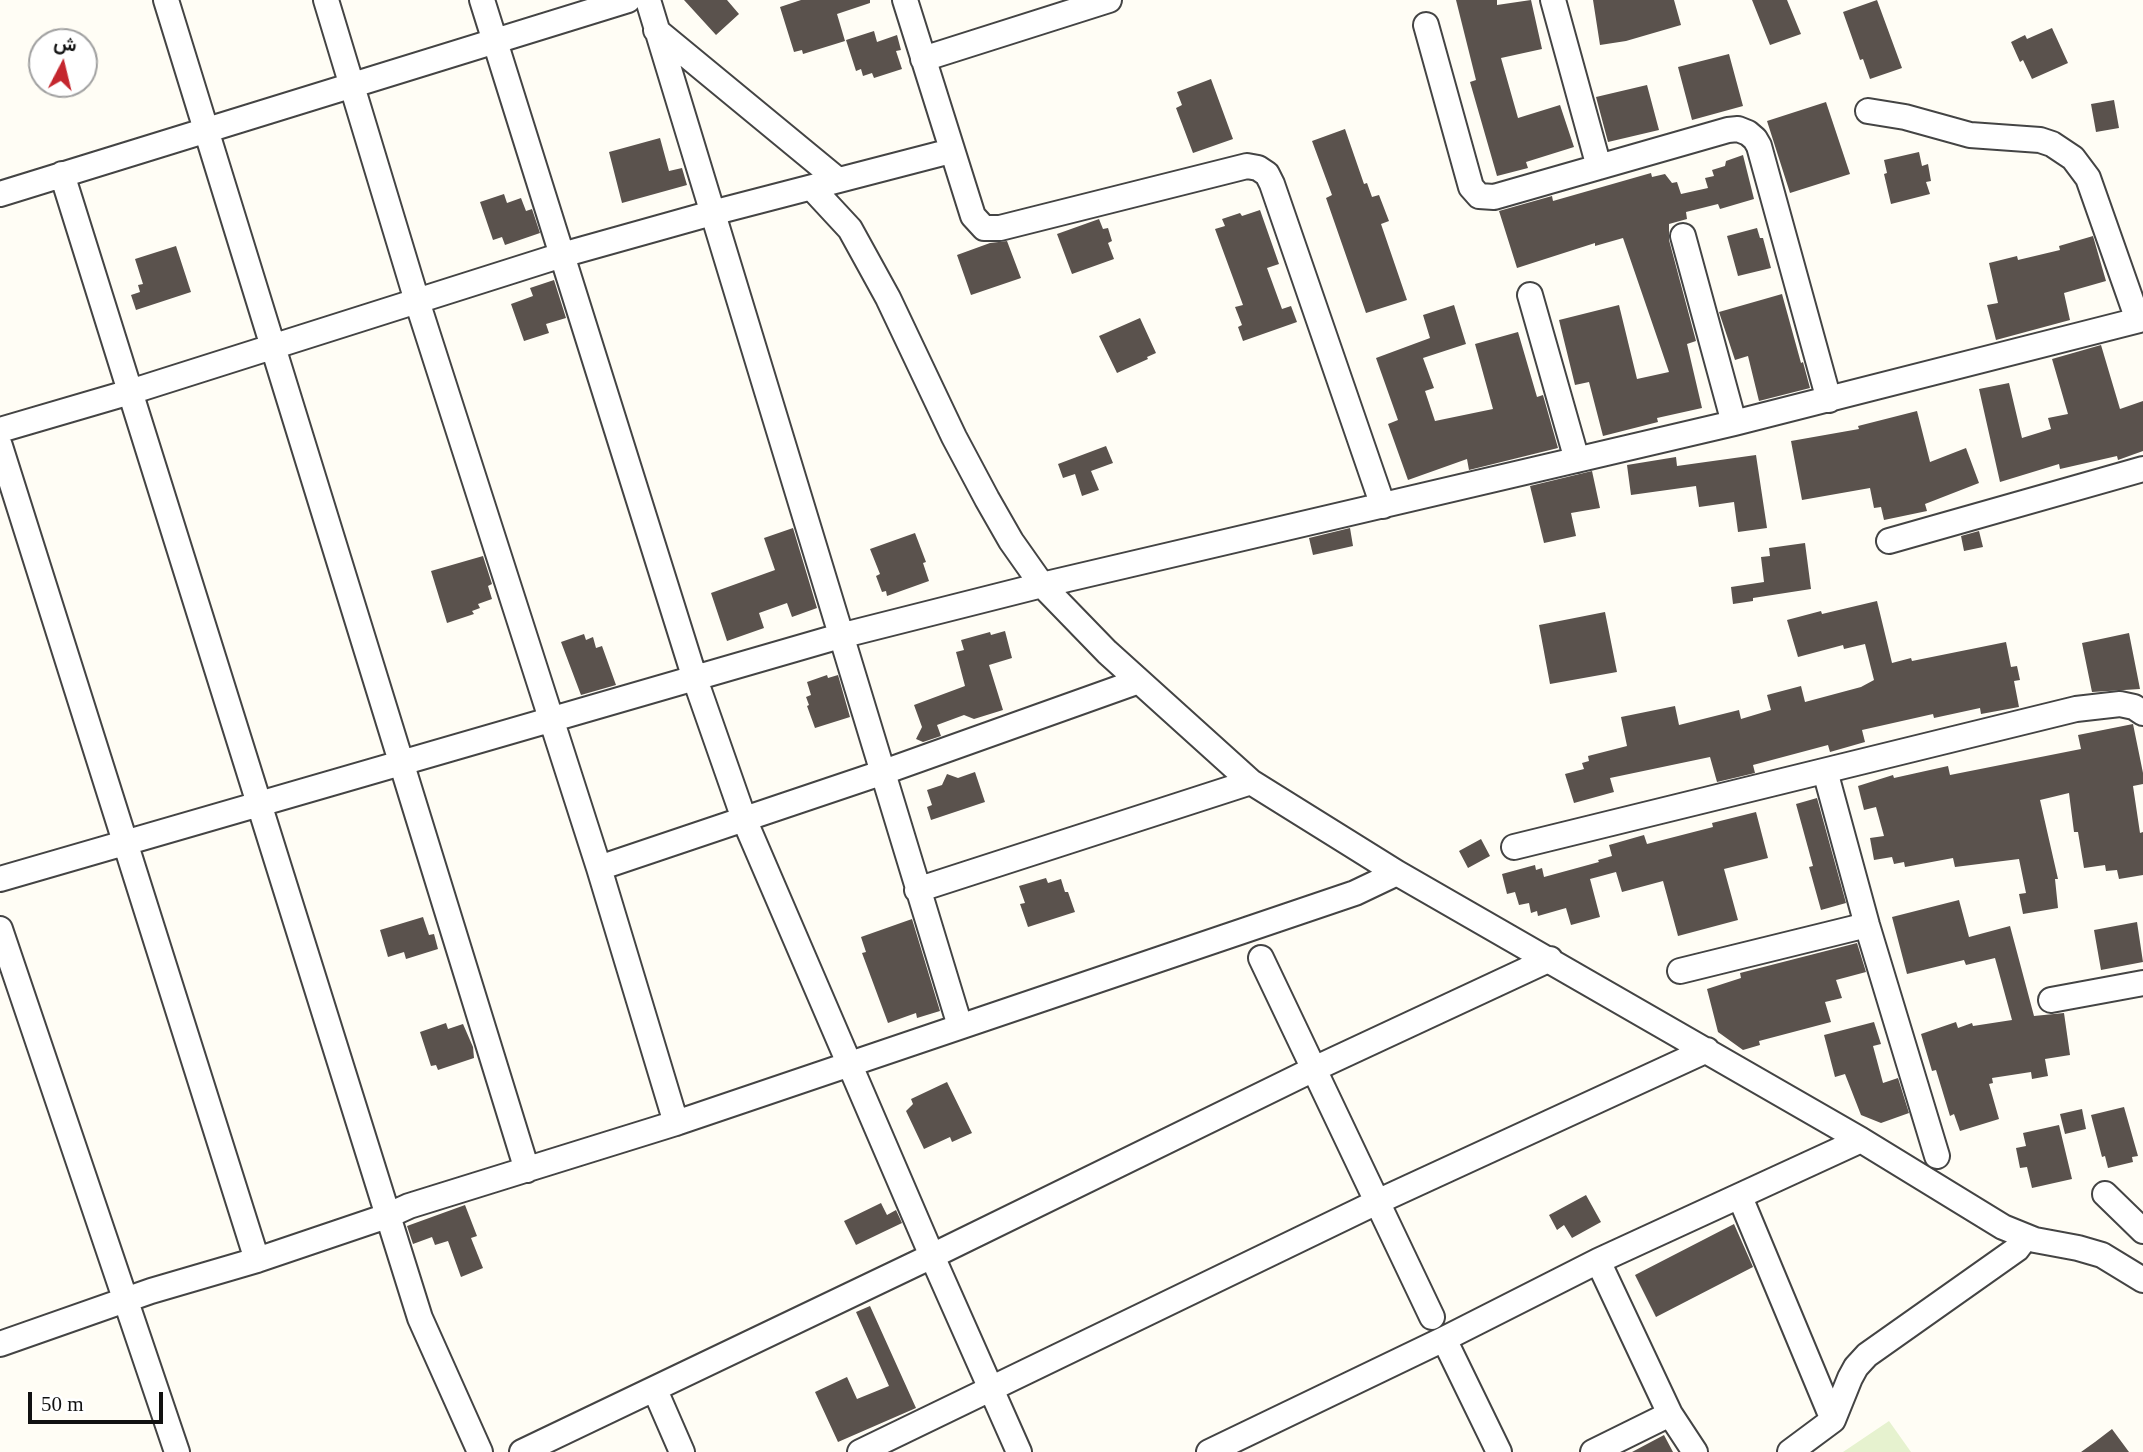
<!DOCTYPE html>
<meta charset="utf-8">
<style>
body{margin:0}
#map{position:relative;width:2143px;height:1452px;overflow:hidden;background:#fffdf5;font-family:"Times New Roman",Vazirmatn,serif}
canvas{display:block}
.north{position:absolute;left:28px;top:28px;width:70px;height:70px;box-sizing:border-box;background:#fff;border:2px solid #a0a0a0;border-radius:50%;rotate:7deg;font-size:19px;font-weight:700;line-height:28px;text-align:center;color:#111}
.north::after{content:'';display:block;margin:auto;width:24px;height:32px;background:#c4262e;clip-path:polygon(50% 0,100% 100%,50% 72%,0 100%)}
.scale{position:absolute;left:28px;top:1392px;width:135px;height:32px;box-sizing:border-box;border:4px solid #111;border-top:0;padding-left:9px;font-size:21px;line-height:24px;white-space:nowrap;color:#111;-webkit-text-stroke:5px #fff;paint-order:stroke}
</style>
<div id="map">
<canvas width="2143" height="1452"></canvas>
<div class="north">ش</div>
<div class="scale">50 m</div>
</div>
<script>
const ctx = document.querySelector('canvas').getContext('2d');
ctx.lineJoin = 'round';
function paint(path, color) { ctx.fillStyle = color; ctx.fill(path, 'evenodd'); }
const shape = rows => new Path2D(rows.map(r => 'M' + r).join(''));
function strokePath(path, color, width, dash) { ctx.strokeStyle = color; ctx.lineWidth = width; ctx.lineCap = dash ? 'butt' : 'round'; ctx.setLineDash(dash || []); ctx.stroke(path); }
const pitch = shape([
 [1889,1421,1911,1452,1843,1452]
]);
const building = shape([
 [684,0,727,0,739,14,716,35],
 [801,0,870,0,870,3,837,14,845,41,803,54,802,50,794,52,780,7],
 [1456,0,1497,0,1497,5,1531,0,1542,49,1501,58,1518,118,1560,105,1574,147,1526,162,1528,168,1497,176,1470,82,1476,80],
 [1593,0,1674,0,1681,25,1626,41,1600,45],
 [1752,0,1787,0,1801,34,1770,45],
 [1877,0,1902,68,1870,79,1863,59,1860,60,1843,12],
 [2052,28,2068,63,2032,79,2023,60,2020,62,2011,42,2025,35,2027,39],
 [874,31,877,42,897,35,901,50,896,51,902,69,874,78,872,73,863,76,861,69,856,71,846,40],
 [1729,54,1743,106,1692,120,1678,67],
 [1211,79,1233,139,1193,153,1176,108,1182,105,1177,92],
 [1647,85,1659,130,1608,142,1596,97],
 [2114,100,2119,128,2096,132,2091,104],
 [1826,102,1850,174,1790,193,1767,121],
 [1345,129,1364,184,1367,183,1372,197,1379,195,1389,221,1381,224,1407,300,1366,313,1326,198,1332,195,1312,141],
 [660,138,669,171,682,168,687,185,622,203,609,152],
 [1919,152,1922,166,1928,164,1931,181,1926,182,1930,194,1891,204,1884,174,1887,173,1884,160],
 [1743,155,1754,199,1720,209,1718,204,1686,212,1687,219,1669,224,1669,240,1696,341,1687,344,1702,408,1657,418,1658,422,1603,436,1589,382,1575,385,1559,320,1619,305,1637,379,1669,372,1623,238,1595,246,1595,243,1517,268,1499,211,1552,196,1553,201,1651,173,1652,177,1665,174,1672,183,1677,182,1681,194,1708,188,1705,178,1714,176,1712,170,1725,166,1726,161],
 [504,194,507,203,521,198,526,211,532,209,540,233,505,245,502,237,493,240,480,202],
 [1260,210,1279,264,1267,268,1282,309,1291,306,1297,322,1243,341,1238,327,1242,325,1235,307,1243,305,1215,229,1225,226,1222,219,1240,213,1242,216],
 [1099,219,1103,229,1108,228,1112,241,1108,243,1114,259,1072,274,1057,234],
 [1757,228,1760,238,1763,238,1771,268,1738,276,1727,236],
 [2093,236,2106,281,2064,293,2070,320,1996,340,1987,305,1998,303,1989,263,2017,256,2018,260,2060,250,2059,246],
 [1007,241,1021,278,971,295,957,255,990,243],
 [176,246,191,292,136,310,131,295,140,292,138,285,143,284,135,259],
 [554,280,566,318,546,324,549,333,524,341,511,304,533,296,530,288],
 [1782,294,1801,363,1803,362,1810,388,1759,401,1748,356,1735,360,1719,312],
 [1454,305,1466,344,1423,358,1434,388,1425,391,1435,421,1493,409,1475,344,1518,332,1537,397,1543,395,1558,448,1469,470,1467,459,1408,480,1388,424,1398,420,1376,358,1430,338,1423,315],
 [1140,318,1156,353,1147,357,1148,359,1117,373,1099,336],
 [2101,345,2120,409,2143,401,2143,451,2118,460,2117,456,2060,469,2059,464,2000,482,1979,389,2009,383,2022,438,2051,429,2048,418,2068,414,2052,359],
 [1917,411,1930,462,1966,448,1979,483,1925,504,1927,511,1884,520,1881,507,1874,508,1870,488,1802,500,1791,441,1859,429,1858,426],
 [1106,446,1113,463,1091,471,1099,490,1082,496,1075,474,1063,478,1058,464],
 [1756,455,1767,528,1738,532,1734,502,1699,507,1696,486,1631,495,1627,465,1676,457,1677,466],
 [1592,471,1600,508,1571,513,1576,536,1544,543,1530,486],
 [793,528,817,608,792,617,787,603,759,613,764,628,727,641,711,593,775,570,764,538],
 [1350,528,1353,546,1313,555,1309,538],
 [1979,531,1983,547,1964,551,1961,536],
 [915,533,926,562,923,563,929,581,887,596,886,591,882,592,876,576,880,574,870,549],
 [1805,543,1811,589,1753,598,1753,601,1733,604,1731,587,1764,582,1761,557,1770,556,1769,548],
 [483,556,492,584,488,586,492,599,478,604,480,608,472,611,474,614,447,623,431,571],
 [1877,601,1892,663,1911,658,1912,661,2006,642,2011,667,2017,666,2020,680,2014,681,2019,707,1981,714,1980,708,1934,718,1933,714,1862,730,1865,742,1830,752,1828,745,1753,765,1755,773,1717,782,1710,757,1610,778,1614,792,1574,803,1565,774,1584,769,1582,763,1589,761,1588,756,1627,746,1621,717,1675,706,1679,725,1739,710,1741,719,1771,710,1767,695,1801,686,1805,702,1861,687,1874,680,1865,644,1844,649,1843,645,1798,657,1787,620,1821,611,1822,614],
 [1605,612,1617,672,1550,684,1539,625],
 [1005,631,1012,658,989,665,1003,710,974,719,964,715,937,725,941,736,923,742,916,739,922,727,914,705,965,686,956,652,964,650,961,640,990,632,991,635],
 [2129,633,2140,689,2092,692,2082,643],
 [584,634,586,640,593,637,596,648,602,646,616,685,581,695,561,642],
 [827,675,828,678,838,675,850,717,815,728,807,706,809,705,806,697,811,695,807,682],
 [2133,724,2143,773,2143,784,2133,786,2140,833,2143,832,2143,875,2119,879,2117,870,2106,871,2105,865,2084,868,2078,832,2074,832,2069,793,2040,800,2058,879,2055,879,2058,908,2023,914,2019,894,2026,893,2019,859,1955,867,1953,858,1905,867,1904,862,1894,864,1892,857,1874,860,1870,838,1884,836,1876,807,1864,810,1858,786,1893,775,1894,778,1948,766,1950,775,2081,749,2078,735],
 [975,772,985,802,931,820,927,807,932,805,927,790,942,785,947,774,958,778],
 [1817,798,1846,903,1821,910,1809,867,1813,866,1796,804],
 [1756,812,1768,858,1724,869,1738,920,1678,936,1663,881,1622,892,1616,872,1590,879,1600,917,1571,925,1566,908,1538,916,1537,911,1531,913,1529,903,1519,905,1515,892,1507,894,1502,874,1535,865,1536,870,1542,868,1544,877,1599,862,1598,860,1612,856,1609,845,1644,835,1647,844,1713,827,1712,823],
 [1481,839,1490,856,1468,868,1459,851],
 [1046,878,1048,883,1061,879,1065,892,1068,892,1075,912,1028,927,1020,904,1025,903,1019,886],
 [1959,900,1969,937,2010,926,2034,1016,2064,1013,2070,1055,2045,1059,2048,1076,2032,1079,2031,1072,1992,1078,1993,1083,1989,1084,1999,1119,1960,1131,1954,1114,1950,1116,1936,1070,1932,1071,1921,1034,1956,1022,1958,1028,1972,1023,1973,1026,2012,1020,1995,958,1966,965,1964,960,1907,974,1892,917],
 [423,917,429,935,434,934,438,949,406,959,404,952,388,957,380,930],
 [912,919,940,1011,917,1018,916,1013,888,1023,862,953,866,952,861,937],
 [2137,922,2143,962,2101,970,2094,930],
 [1857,943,1866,972,1836,980,1842,998,1825,1002,1831,1022,1759,1041,1760,1045,1743,1050,1718,1032,1707,989,1741,978,1740,973],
 [1874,1022,1881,1044,1873,1046,1883,1083,1898,1078,1909,1113,1881,1123,1861,1115,1845,1074,1835,1077,1824,1035],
 [446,1023,448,1029,463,1024,473,1047,474,1058,438,1070,436,1065,431,1066,420,1032],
 [947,1082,972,1133,952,1142,950,1137,924,1149,906,1111,913,1104,911,1099],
 [2124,1107,2138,1156,2132,1157,2133,1162,2108,1168,2105,1156,2102,1157,2091,1115],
 [2082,1109,2086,1129,2065,1134,2060,1114],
 [2059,1125,2072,1179,2032,1188,2027,1167,2020,1168,2016,1148,2026,1146,2023,1133],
 [1586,1195,1601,1222,1572,1238,1564,1225,1557,1230,1549,1215],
 [881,1203,887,1215,896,1210,902,1223,856,1245,844,1221],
 [465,1205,477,1236,471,1238,483,1268,461,1277,448,1241,435,1245,432,1237,413,1244,407,1226],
 [1734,1224,1753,1267,1656,1317,1635,1275],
 [870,1306,916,1408,838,1442,815,1392,847,1377,857,1399,889,1386,856,1312],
 [2112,1429,2129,1452,2081,1452,2095,1442],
 [1664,1435,1673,1452,1632,1452]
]);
const minor = shape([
 [166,0,527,1170],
 [326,0,417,301,599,868,676,1123],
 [482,0,695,679,744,819,932,1256,1019,1452],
 [648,0,960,1026],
 [905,0,973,216,984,228,1000,228,1247,166,1258,168,1267,174,1272,184,1383,506],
 [1553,0,1599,167],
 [1426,25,1471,187,1479,196,1494,197,1728,130,1738,129,1748,133,1755,139,1759,146,1829,400],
 [656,30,838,180],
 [923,59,1109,0],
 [1868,111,1905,117,1970,135,2040,140,2052,144,2073,158,2088,178,2138,320],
 [62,174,420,1318,480,1452],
 [812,188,850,229,888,298,954,437,987,499,1011,541,1042,585,1107,652,1251,782,1397,873,1861,1140,2003,1227,2035,1240,2078,1248,2102,1255,2143,1280],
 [0,194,628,0],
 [1683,236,1734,423],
 [1530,295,1577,460],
 [0,430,130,392,562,255,712,213,951,151],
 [0,446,257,1260],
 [1889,541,2143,469],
 [1825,771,1867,925,1937,1156],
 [1514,847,2076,709,2120,704,2134,707,2143,713],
 [599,868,881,773,1139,681],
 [0,879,840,636,1042,585,1734,423,2143,319],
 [917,890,1251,782],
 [0,929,177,1452],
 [1261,958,1432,1317],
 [1680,971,1867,925],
 [2051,1000,2143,983],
 [2105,1194,2143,1231],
 [1740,1197,1833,1420],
 [1598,1261,1670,1414,1695,1452],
 [1444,1339,1499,1452],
 [0,1344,151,1291,257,1260,387,1216,409,1206,676,1123,1355,893,1397,873],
 [655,1390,682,1452],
 [522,1452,932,1256,1314,1069,1550,959],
 [860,1452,1377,1202,1707,1050],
 [1209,1452,1444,1339,1598,1261,1861,1140],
 [1593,1452,1670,1414],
 [1790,1452,1833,1420,1850,1378,1856,1367,1867,1355,2017,1249,2026,1237]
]);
paint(pitch, '#e6f2cf');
paint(building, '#5a524d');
strokePath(minor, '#444', 28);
strokePath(minor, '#fff', 24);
</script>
